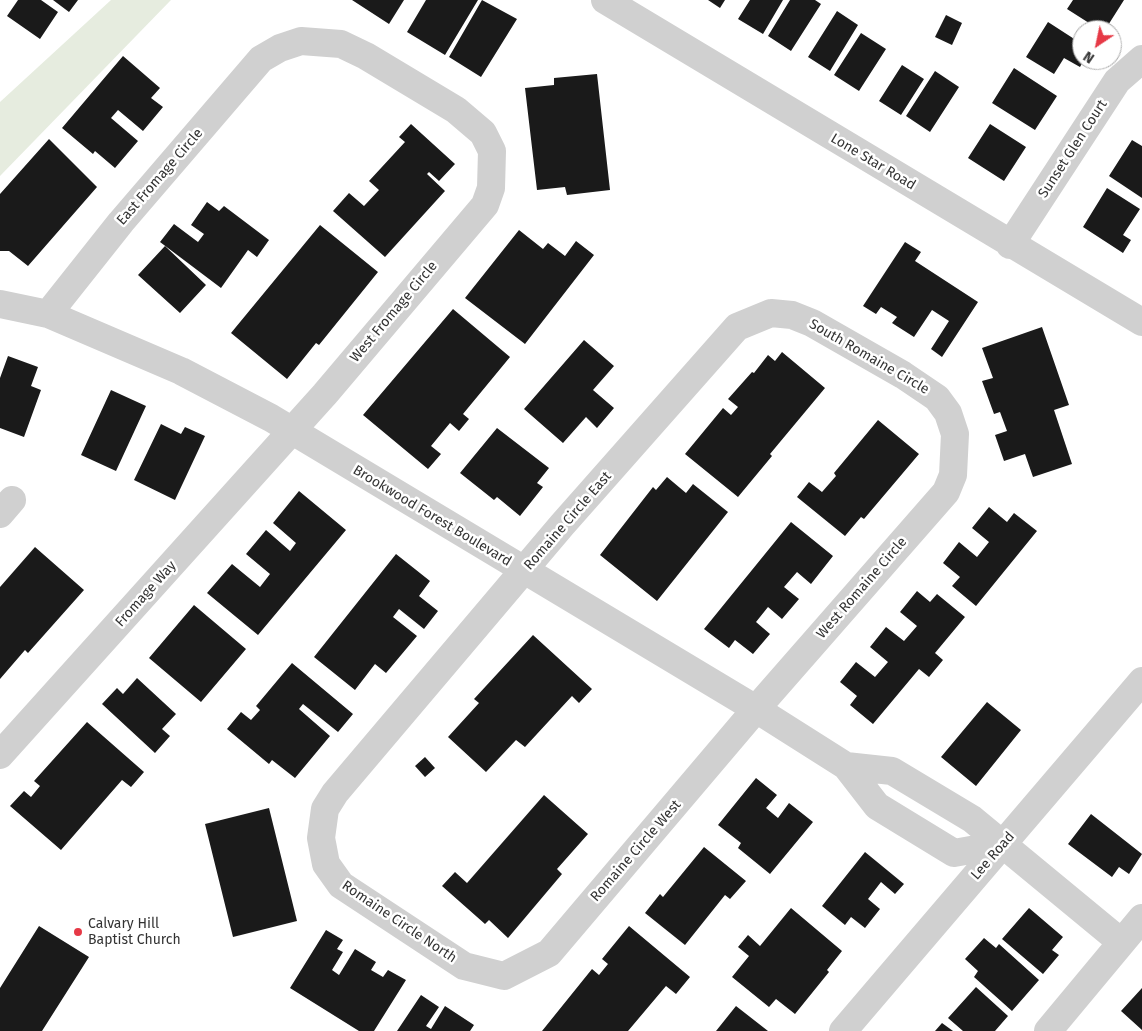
<!DOCTYPE html>
<style>
body{margin:0}
#map{position:relative;width:1142px;height:1031px;overflow:hidden;background:#fff;font-family:"Fira Sans",sans-serif}
canvas{display:block}
.north{position:absolute;left:1072px;top:20px;width:50px;height:50px;box-sizing:border-box;background:#fff;border:1px solid #adadad;border-radius:50%;rotate:214deg;font-size:14px;font-weight:700;line-height:20px;text-align:center;color:#333}
.north::after{content:'';display:block;margin:auto;width:18px;height:22px;background:#e63946;clip-path:polygon(50% 0,100% 100%,50% 72%,0 100%)}
</style>
<div id="map">
<canvas width="1142" height="1031"></canvas>
<div class="north">N</div>
</div>
<script>
const ctx = document.querySelector('canvas').getContext('2d');
ctx.lineJoin = 'round';
function paint(path, color) { ctx.fillStyle = color; ctx.fill(path, 'evenodd'); }
const shape = rows => new Path2D(rows.map(r => 'M' + r).join(''));
function strokePath(path, color, width, dash) { ctx.strokeStyle = color; ctx.lineWidth = width; ctx.lineCap = dash ? 'butt' : 'round'; ctx.setLineDash(dash || []); ctx.stroke(path); }
function drawText(font, color, halo, rows, align = 'center') {
  ctx.font = font + ' "Fira Sans",sans-serif'; ctx.lineWidth = 5; ctx.setLineDash([]); ctx.textBaseline = 'middle'; ctx.strokeStyle = halo; ctx.fillStyle = color; for (const [text, x, y, turn = 0] of rows) {
    ctx.save(); ctx.translate(x, y); ctx.rotate((+turn || 0) * Math.PI / 180); ctx.textAlign = isNaN(turn) ? turn : align; if (halo) ctx.strokeText(text, 0, 0); ctx.fillText(text, 0, 0); ctx.restore();
  }
}
const green = shape([
 [111,0,171,0,0,176,0,102]
]);
const building = shape([
 [18,0,41,0,58,12,40,39,7,16],
 [53,0,78,0,69,12],
 [352,0,404,0,389,24],
 [426,0,478,0,445,55,407,32],
 [482,0,517,19,481,77,449,57],
 [708,0,725,0,720,8],
 [750,0,783,0,763,34,738,19],
 [790,0,815,0,821,4,791,51,768,36],
 [1073,0,1124,0,1105,30,1100,30,1067,9],
 [837,11,858,25,830,71,808,57],
 [946,15,962,23,952,45,935,37],
 [1048,22,1082,44,1082,60,1084,60,1080,67,1064,58,1054,74,1026,57],
 [861,33,886,49,859,91,834,75],
 [123,56,160,88,151,98,163,107,143,131,118,110,111,118,138,141,115,168,95,151,93,154,62,128],
 [902,65,924,79,901,115,879,101],
 [1014,68,1057,96,1035,130,992,103],
 [935,71,959,87,930,132,906,116],
 [597,74,610,190,567,195,565,187,537,190,525,88,554,85,554,78],
 [411,124,455,164,439,181,429,172,427,174,445,191,385,257,333,211,349,193,364,206,379,190,369,181,405,142,399,137],
 [990,124,1026,147,1004,181,968,158],
 [49,139,97,187,28,266,9,251,0,251,0,194],
 [1132,140,1142,146,1142,198,1109,176],
 [1107,188,1140,209,1123,235,1131,240,1123,253,1083,227],
 [207,202,219,211,224,206,269,240,257,257,248,250,221,288,160,242,174,224,198,242,204,234,191,225],
 [320,225,378,272,319,345,316,343,287,379,231,333],
 [519,230,543,249,548,243,565,256,576,241,594,255,525,344,465,298],
 [905,242,921,252,915,261,978,302,942,357,931,349,949,321,932,310,914,337,892,323,897,317,881,307,876,314,863,306],
 [165,246,206,285,180,313,138,275],
 [453,309,510,357,463,414,469,419,459,431,450,423,431,446,441,454,428,469,363,415],
 [1042,327,1069,405,1054,410,1072,464,1033,477,1025,454,1004,461,995,435,1007,431,1000,412,994,414,982,381,993,378,982,348],
 [584,340,614,366,593,390,614,408,597,428,586,417,563,443,524,409],
 [782,352,825,388,770,454,772,456,738,497,685,454,723,408,731,415,738,407,728,399,752,372,754,373,768,355,775,361],
 [8,356,38,367,31,386,41,390,24,437,0,428,0,378],
 [111,390,146,406,116,471,81,455],
 [878,420,919,454,864,519,861,517,845,536,797,497,809,482,822,492,836,476,834,473],
 [161,424,181,434,185,427,205,436,175,500,134,480],
 [497,428,549,468,537,483,543,487,520,516,497,497,494,500,460,473],
 [667,477,686,493,693,484,728,512,657,601,600,555,653,487,656,490],
 [299,491,346,530,258,635,207,593,232,564,260,587,270,574,246,554,266,530,290,551,296,543,273,523],
 [989,507,1007,522,1014,513,1037,531,976,606,952,586,960,577,943,563,959,542,977,557,989,542,972,528],
 [791,522,833,556,811,584,797,572,784,587,799,599,782,619,768,607,756,622,770,634,753,654,735,640,729,648,704,629],
 [35,547,84,590,28,653,25,650,0,679,0,587],
 [396,554,430,581,419,596,438,611,424,629,399,609,393,617,417,636,386,673,375,664,355,690,314,657],
 [917,591,930,602,937,594,965,617,935,653,943,660,929,677,919,669,873,724,850,705,857,696,840,682,856,662,875,677,888,662,870,647,886,627,904,641,917,626,900,612],
 [194,605,246,649,201,702,149,658],
 [533,635,592,689,579,703,572,696,525,747,516,740,486,772,448,737,479,703,474,699],
 [292,663,353,714,338,732,303,704,299,709,330,736,295,778,272,760,269,764,227,729,241,712,251,720,260,710,256,706],
 [137,678,176,714,162,729,170,736,155,753,102,704,117,688,123,694],
 [987,702,1021,730,976,786,941,757],
 [87,722,144,772,131,787,122,780,61,850,10,806,24,791,31,797,40,786,34,781],
 [425,757,435,768,425,777,415,766],
 [756,778,777,795,766,808,778,818,789,803,813,822,770,874,738,848,741,843,718,825],
 [544,795,588,834,557,869,562,874,508,938,489,920,485,924,442,886,455,872,467,883],
 [269,808,297,921,233,937,205,824],
 [1091,814,1142,854,1129,874,1119,867,1112,877,1068,844],
 [704,847,746,881,730,899,725,895,685,945,645,913,660,894,663,897],
 [865,852,904,884,895,894,881,882,868,899,880,909,865,928,851,917,845,925,822,906],
 [791,908,842,951,827,970,829,972,795,1014,776,999,769,1007,732,977,749,956,738,947,748,935,760,946],
 [1029,908,1063,937,1052,950,1059,955,1043,974,1002,939],
 [39,926,89,957,42,1031,0,1031,0,988],
 [629,926,690,977,676,994,666,986,628,1031,542,1031,592,969,599,975,608,964,602,959],
 [326,930,343,940,337,949,343,952,332,970,339,975,355,949,376,962,371,970,383,977,388,970,406,980,374,1031,359,1031,290,988],
 [984,938,996,948,999,944,1039,980,1012,1011,974,977,978,971,965,959],
 [976,987,1008,1016,995,1031,963,1031,948,1018],
 [1142,988,1142,1030,1121,1011],
 [421,995,439,1007,426,1026,431,1029,445,1006,474,1025,470,1031,397,1031],
 [736,1006,768,1031,716,1031],
 [942,1023,953,1031,935,1031]
]);
const minor = shape([
 [605,0,1142,322],
 [1010,245,1117,81,1142,59],
 [0,304,48,314,181,371,271,418,756,709,846,766,877,806,954,853,1004,844],
 [771,313,792,315,812,323,903,375,937,398,948,413,955,434,953,475,946,492,756,709,549,953,504,976,464,966,341,885,326,864,321,838,325,809,335,793,562,525,737,327,771,313],
 [0,514,12,500],
 [0,755,325,394,485,205,491,188,492,151,483,133,456,110,366,56,341,44,301,41,280,48,261,59,121,222,48,314],
 [846,766,892,771,972,819,1121,942],
 [843,1031,1142,681],
 [1048,1031,1142,918]
]);
const markers = [
 [78,932,5,"#e63946"]
];
const streetNames = [
 ["Sunset Glen Court",1073,149,-57],
 ["Lone Star Road",873,162,31],
 ["East Fromage Circle",160,177,-49],
 ["West Fromage Circle",394,312,-50],
 ["South Romaine Circle",869,357,30],
 ["Brookwood Forest Boulevard",432,516,31],
 ["Romaine Circle East",568,521,-49],
 ["West Romaine Circle",862,588,-49],
 ["Fromage Way",146,594,-48],
 ["Romaine Circle West",636,851,-49],
 ["Lee Road",993,856,-49],
 ["Romaine Circle North",399,922,34]
];
const poiNames = [
 ["Calvary Hill",88,924],
 ["Baptist Church",88,940]
];
paint(green, '#e6ecdf');
paint(building, '#1a1a1a');
strokePath(minor, '#d0d0d0', 28);
for (const [x, y, r, color] of markers) { const dot = new Path2D(); dot.arc(x, y, r, 0, 2 * Math.PI); ctx.fillStyle = color; ctx.fill(dot); strokePath(dot, '#fff', 2); }
drawText('14px', '#333', '#fff', streetNames);
drawText('14px', '#333', '#fff', poiNames, 'left');
</script>
